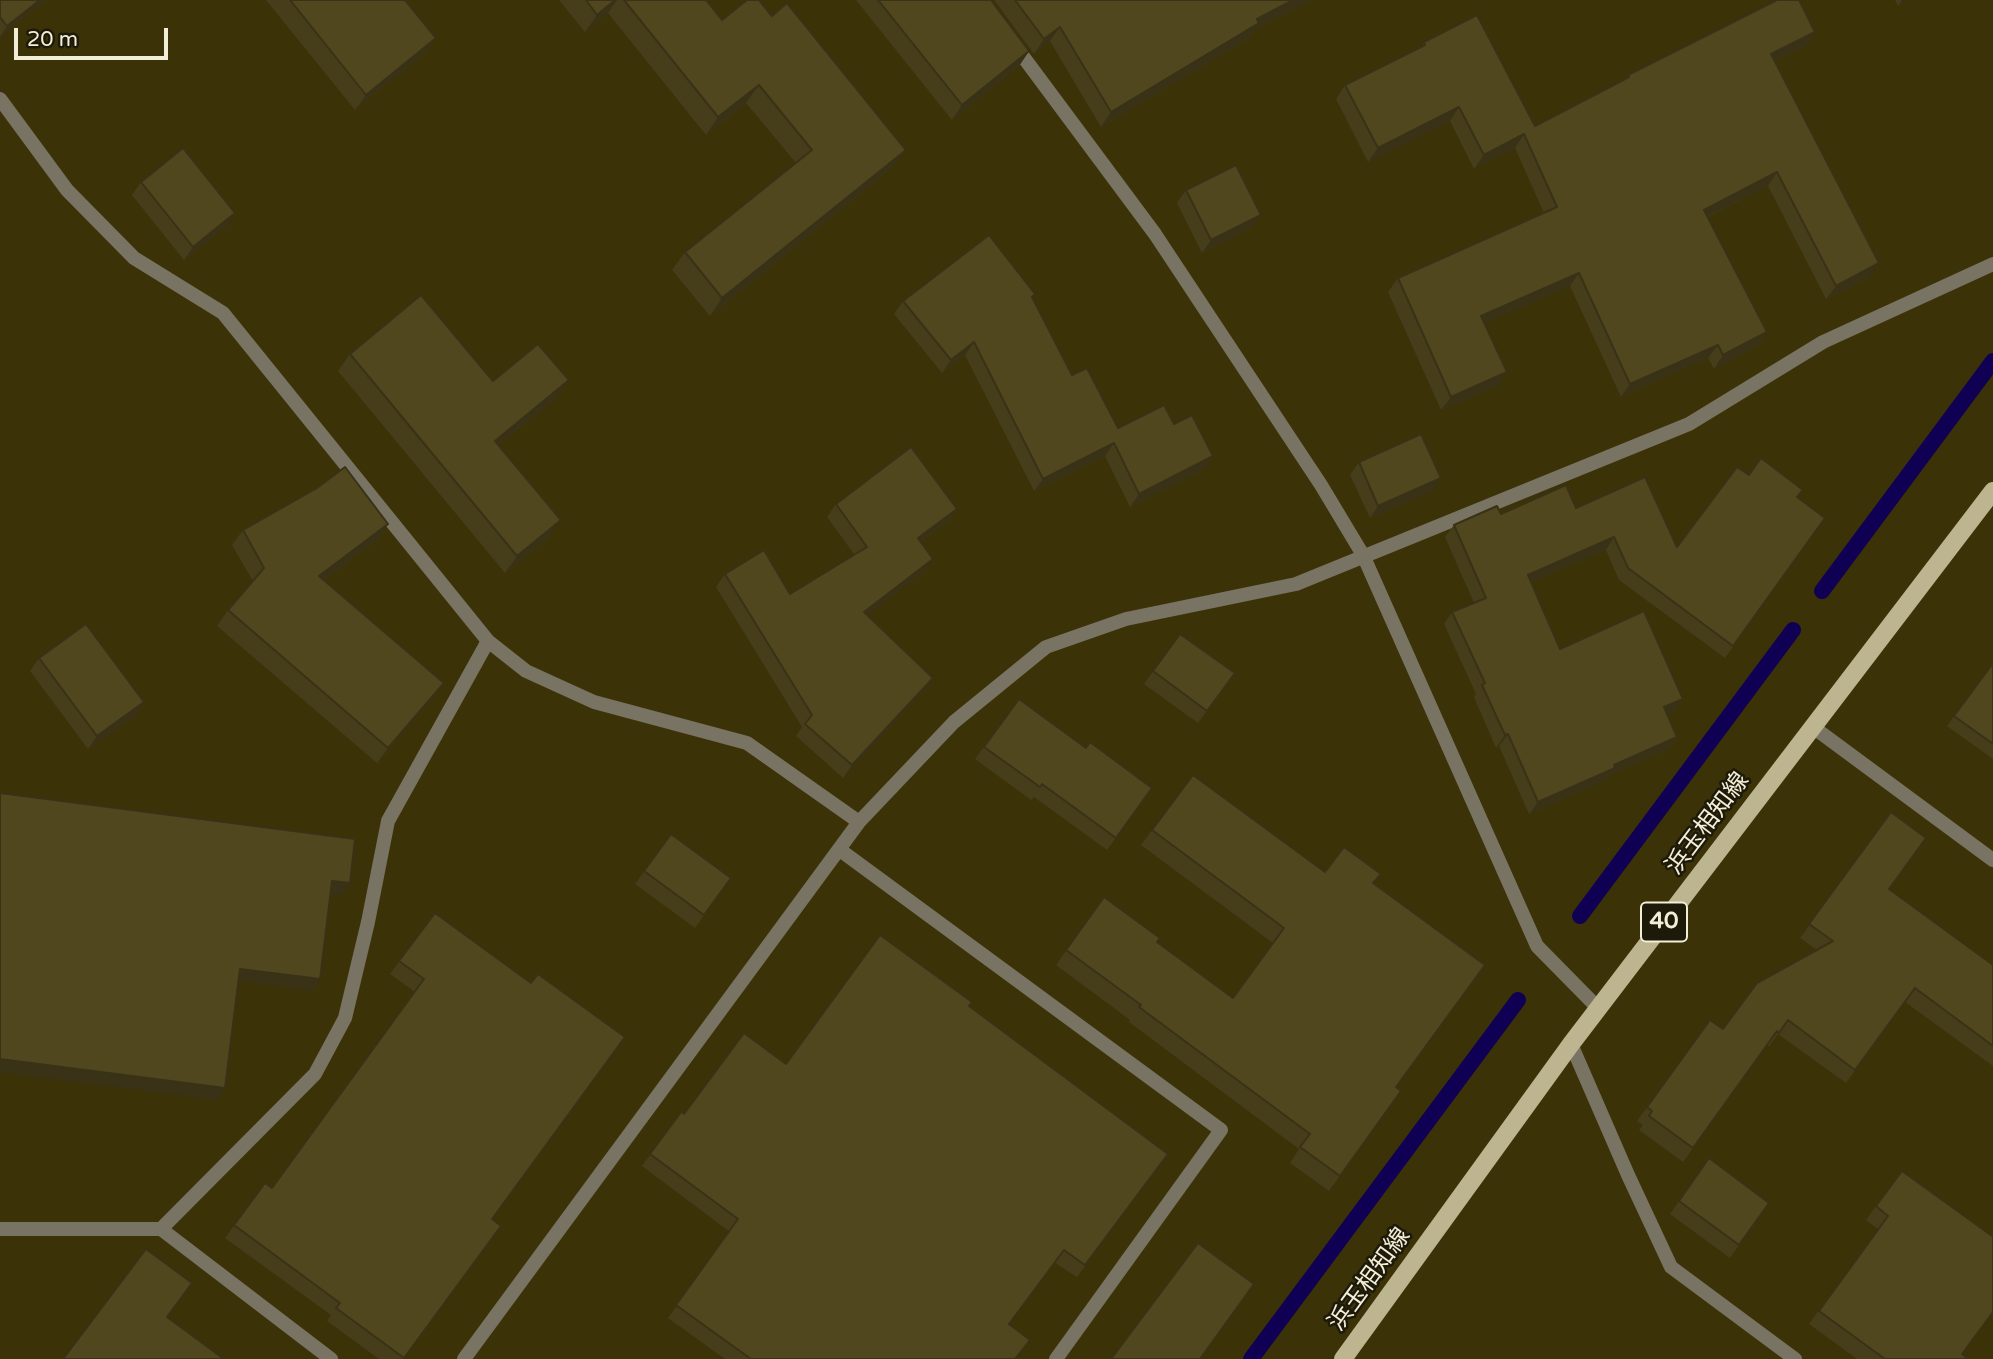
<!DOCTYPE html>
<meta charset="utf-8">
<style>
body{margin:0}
#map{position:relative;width:1993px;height:1359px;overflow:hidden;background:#3c3208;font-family:"Varela Round",sans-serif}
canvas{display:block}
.scale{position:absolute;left:14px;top:28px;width:154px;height:32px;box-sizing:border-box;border:4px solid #f3eed8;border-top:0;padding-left:9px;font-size:21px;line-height:24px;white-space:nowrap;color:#f3eed8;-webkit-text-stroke:5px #1e1a0a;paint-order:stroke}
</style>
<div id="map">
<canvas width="1993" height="1359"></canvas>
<div class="scale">20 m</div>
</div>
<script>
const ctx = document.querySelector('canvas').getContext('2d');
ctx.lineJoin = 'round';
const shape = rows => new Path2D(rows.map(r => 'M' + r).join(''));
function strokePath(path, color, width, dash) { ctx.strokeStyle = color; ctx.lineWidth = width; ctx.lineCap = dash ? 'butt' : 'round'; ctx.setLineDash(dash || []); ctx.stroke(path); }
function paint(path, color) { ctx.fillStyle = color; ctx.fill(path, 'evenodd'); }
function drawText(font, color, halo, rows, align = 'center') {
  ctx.font = font + ' "Varela Round","Noto Sans JP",sans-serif'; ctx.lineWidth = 5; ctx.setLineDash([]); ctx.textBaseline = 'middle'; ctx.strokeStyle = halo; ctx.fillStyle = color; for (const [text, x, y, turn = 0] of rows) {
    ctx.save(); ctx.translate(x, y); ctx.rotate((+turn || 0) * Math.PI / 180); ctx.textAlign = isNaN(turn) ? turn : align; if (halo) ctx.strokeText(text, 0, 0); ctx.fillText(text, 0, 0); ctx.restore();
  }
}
const stream = shape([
 [1822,591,1993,361],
 [1580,916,1793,630],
 [1251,1359,1518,1000]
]);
const street = shape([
 [1013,43,1155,234,1321,485,1363,555,1537,946,1598,1008],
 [0,99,67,190,134,258,223,313,488,641,526,671,594,702,747,743,859,822],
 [1813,727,1993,860],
 [840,850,1221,1130,1056,1359],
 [1571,1044,1628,1175,1671,1267,1795,1359],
 [0,1229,161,1229,331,1359],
 [161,1229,315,1074,345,1018,368,922,388,821,488,641],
 [464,1359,859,822,954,722,1046,647,1126,619,1296,584,1689,424,1823,342,1993,264]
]);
const primary = shape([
 [1343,1359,1571,1044,1993,491]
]);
const wall = shape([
 [0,0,46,0,0,37],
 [266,0,405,0,436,38,425,53,355,110],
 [559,0,706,0,722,20,893,167,710,316,672,270,685,252,796,163,746,103,706,135,608,13,585,32],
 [856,0,991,0,1029,51,1019,66,952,120],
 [994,0,1311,0,1256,29,1249,38,1101,127,1050,41,1034,54],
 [1895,0,1909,0,1898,6],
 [1815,32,1805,46,1774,61,1870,277,1826,299,1768,186,1708,217,1767,332,1757,346,1714,369,1708,358,1621,397,1570,286,1485,323,1497,386,1441,410,1388,292,1398,278,1544,213,1515,148,1474,169,1450,121,1368,162,1336,99,1345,85,1421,47,1424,42,1535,126,1626,78,1628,75],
 [141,182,227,226,184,260,132,195],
 [1186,190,1252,228,1202,253,1177,203],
 [1035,294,1033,298,1072,375,1118,428,1174,424,1213,456,1204,469,1130,507,1105,456,1034,491,965,355,942,373,894,314,903,301],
 [350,354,493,381,557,397,499,445,549,537,505,573,338,371],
 [1359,462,1432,491,1370,518,1350,475],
 [1749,475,1797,497,1825,518,1725,658,1619,580,1606,550,1531,582,1560,649,1683,699,1674,711,1667,714,1677,737,1669,749,1610,775,1606,780,1529,814,1499,746,1496,748,1474,697,1476,694,1444,624,1452,612,1474,603,1445,537,1454,525,1501,514,1576,508,1677,547],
 [836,504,957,509,948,521,921,542,924,571,867,615,933,678,924,690,843,778,796,736,802,727,716,587,725,574,790,594,854,554,827,517],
 [388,524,377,540,324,580,433,698,377,763,217,626,228,610,253,581,232,545,243,530],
 [1180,634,1235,673,1198,723,1144,684],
 [39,658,144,702,136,715,88,749,30,671],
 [1993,663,1993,759,1947,726],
 [1019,699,1086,748,1152,788,1107,850,1034,797,1031,800,975,759],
 [1891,812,1890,889,1993,965,1993,1066,1905,1002,1846,1083,1778,1034,1769,1046,1768,1045,1683,1162,1639,1130,1643,1125,1637,1121,1710,1020,1723,1029,1817,950,1800,938],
 [1152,830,1374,884,1396,1088,1401,1091,1329,1191,1290,1163,1299,1149,1129,1022,1130,1020,1056,965,1104,897,1157,942,1233,998,1273,943,1141,845],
 [671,834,731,878,695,928,635,884],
 [435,913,492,1220,403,1359,379,1359,327,1321,331,1315,225,1238,265,1183,272,1188,415,992,390,974],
 [969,1006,1168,1154,1077,1277,1055,1263,1009,1325,1016,1359,725,1359,668,1318,730,1232,642,1166,681,1112,684,1114,786,1064],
 [1709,1158,1769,1203,1730,1258,1670,1214],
 [1876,1206,1992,1236,1962,1355,1968,1359,1857,1359,1809,1324,1878,1229,1866,1220]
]);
const shadedWall = shape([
 [40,0,46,0,0,37,7,26],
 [615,0,617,0,608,13,585,32,597,15],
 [1293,0,1311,0,1256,29,1249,38,1101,127,1111,112,1257,19],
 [1902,0,1909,0,1898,6],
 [1060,27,1050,41,1034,54,1044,39],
 [1815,32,1805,46,1761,68,1771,54],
 [436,38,425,53,355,110,366,95],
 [1029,51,1019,66,952,120,962,105],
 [759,85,746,103,706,135,718,117],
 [1459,107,1450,121,1368,162,1378,148],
 [1524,134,1515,148,1474,169,1484,155],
 [906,150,893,167,710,316,722,298],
 [1777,172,1768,186,1695,223,1704,210],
 [235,213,227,226,184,260,193,247],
 [1261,215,1252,228,1202,253,1211,240],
 [1879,263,1870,277,1826,299,1836,286],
 [1579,273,1570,286,1472,329,1481,316],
 [1767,332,1757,346,1714,369,1723,355],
 [974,342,965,355,942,373,951,360],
 [1718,345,1708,358,1621,397,1630,384],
 [1507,372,1497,386,1441,410,1451,397],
 [569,380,557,397,483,458,495,441],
 [1114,443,1105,456,1034,491,1043,479],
 [1213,456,1204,469,1130,507,1139,494],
 [1441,478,1432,491,1370,518,1378,506],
 [957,509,948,521,909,551,918,538],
 [561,520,549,537,505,573,517,556],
 [388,524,377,540,309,591,319,576],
 [1614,537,1606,550,1519,587,1528,575],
 [933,559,924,571,855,625,864,612],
 [933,678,924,690,843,778,852,765],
 [444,683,433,698,377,763,388,748],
 [1683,699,1674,711,1656,720,1664,707],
 [144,702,136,715,88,749,97,736],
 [1508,734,1499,746,1496,748,1505,735],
 [1677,737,1669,749,1610,775,1606,780,1529,814,1538,802,1614,765],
 [332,881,350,883,342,895,324,893],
 [240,969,320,979,312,991,232,980],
 [0,1059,225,1088,217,1100,0,1072]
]);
const building = shape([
 [0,0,40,0,7,26,0,17,0,0],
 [290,0,405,0,436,38,366,95,290,0],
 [586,0,615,0,597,15,586,0],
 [624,0,706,0,722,20,747,0,759,0,772,16,787,3,906,150,722,298,685,252,812,150,759,85,718,117,624,0],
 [878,0,991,0,1029,51,962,105,878,0],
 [1015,0,1293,0,1257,19,1259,23,1111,112,1060,27,1044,39,1015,0],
 [1777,0,1799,0,1815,32,1771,54,1879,263,1836,286,1777,172,1704,210,1767,332,1723,355,1718,345,1630,384,1579,273,1481,316,1507,372,1451,397,1398,278,1557,207,1524,134,1484,155,1459,107,1378,148,1345,85,1425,45,1424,42,1477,15,1535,126,1629,77,1628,75,1777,0],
 [183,148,235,213,193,247,141,182,183,148],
 [1236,165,1261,215,1211,240,1186,190,1236,165],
 [989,235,1035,294,1032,297,1072,375,1087,368,1118,428,1164,405,1174,424,1192,415,1213,456,1139,494,1114,443,1043,479,974,342,951,360,903,301,989,235],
 [421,295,493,381,538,344,569,380,495,441,561,520,517,556,350,354,421,295],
 [1421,434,1441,478,1378,506,1359,462,1421,434],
 [911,447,957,509,918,538,933,559,864,612,933,678,852,765,805,724,812,715,725,574,764,550,790,594,867,547,836,504,911,447],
 [1761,458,1803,490,1797,497,1825,518,1733,646,1628,568,1614,537,1528,575,1560,649,1644,611,1683,699,1664,707,1677,737,1614,765,1615,768,1538,802,1508,734,1505,735,1482,685,1485,683,1452,612,1486,598,1454,525,1497,506,1501,514,1566,485,1576,508,1645,477,1677,547,1737,467,1749,475,1761,458],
 [345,467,388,524,319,576,444,683,388,748,228,610,264,568,243,530,317,488,345,467],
 [86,624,144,702,97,736,39,658,86,624],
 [1180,634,1235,673,1207,711,1153,671,1180,634],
 [1993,663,1993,744,1954,716,1993,663],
 [1019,699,1086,748,1090,742,1152,788,1116,838,1042,784,1040,787,984,747,1019,699],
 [1193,775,1325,872,1344,847,1381,874,1373,883,1485,965,1396,1087,1401,1091,1340,1176,1300,1147,1310,1134,1139,1007,1141,1005,1066,950,1104,897,1160,938,1157,942,1233,998,1284,928,1152,830,1193,775],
 [0,793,355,839,350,883,332,881,320,979,240,969,225,1088,0,1059,0,793],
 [1891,812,1926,838,1889,889,1993,965,1993,1046,1915,988,1855,1070,1788,1020,1779,1033,1777,1031,1693,1148,1649,1116,1652,1111,1647,1107,1710,1020,1723,1029,1757,983,1833,941,1809,924,1891,812],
 [671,834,731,878,704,915,644,871,671,834],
 [435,913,531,983,538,974,625,1037,492,1219,501,1226,404,1358,336,1308,340,1303,234,1225,265,1183,272,1188,424,979,399,961,435,913],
 [880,935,972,1002,969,1006,1168,1154,1085,1265,1064,1250,1009,1324,1030,1340,1015,1359,751,1359,676,1305,738,1219,650,1154,681,1112,684,1114,744,1033,786,1064,880,935],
 [1709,1158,1769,1203,1739,1245,1679,1201,1709,1158],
 [1902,1171,1992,1236,1993,1235,1993,1312,1962,1354,1968,1359,1885,1359,1819,1311,1888,1216,1876,1206,1902,1171],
 [1198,1243,1254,1284,1200,1359,1111,1359,1198,1243],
 [146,1249,192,1283,167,1317,224,1359,63,1359,146,1249]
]);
const shields = [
 [1664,922,46]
];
const shieldNames = [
 ["40",1664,922]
];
const streetNames = [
 ["浜玉相知線",1708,824,-53],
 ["浜玉相知線",1370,1280,-54]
];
strokePath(stream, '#100053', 16);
strokePath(street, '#787362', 14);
strokePath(primary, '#bdb490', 18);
paint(wall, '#463d1b');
paint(shadedWall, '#393216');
paint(building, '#51471f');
strokePath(building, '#393216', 2);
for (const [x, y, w] of shields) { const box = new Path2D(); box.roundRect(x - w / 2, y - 19.5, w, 39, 5); ctx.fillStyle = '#1e1a0a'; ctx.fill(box); strokePath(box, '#f3eed8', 2); }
drawText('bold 23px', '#f3eed8', null, shieldNames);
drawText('24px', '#f3eed8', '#1e1a0a', streetNames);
</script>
